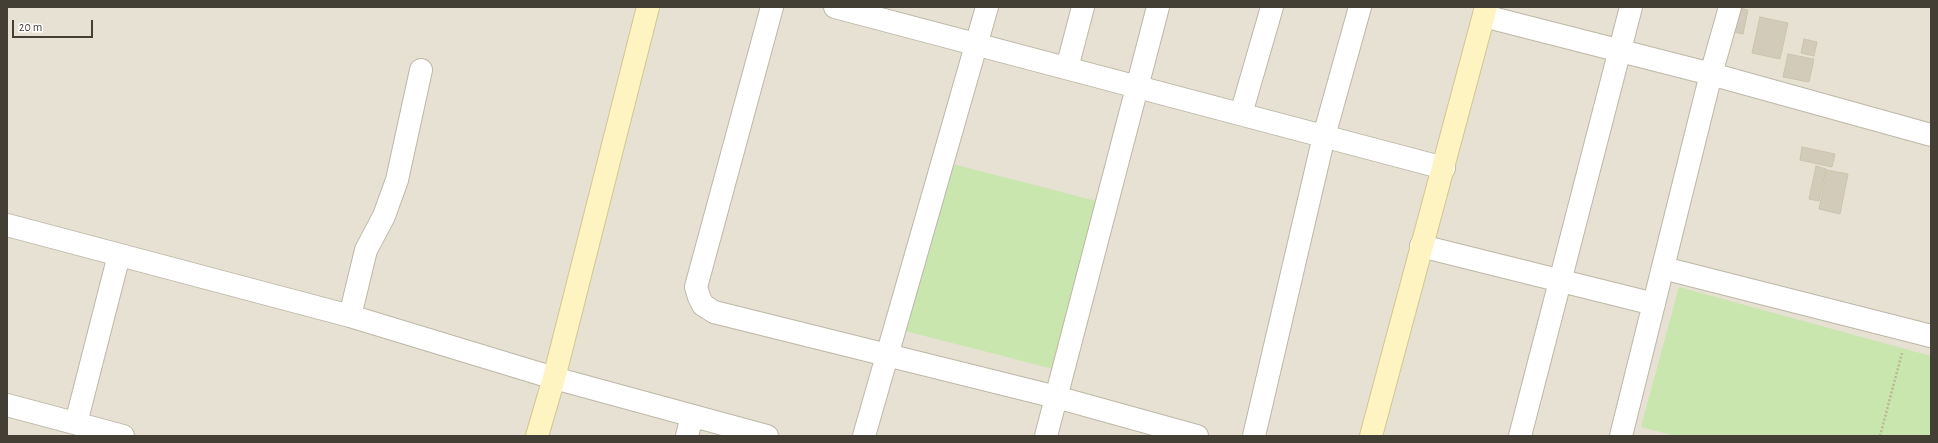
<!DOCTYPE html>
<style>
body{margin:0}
#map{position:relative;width:1938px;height:443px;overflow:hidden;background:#f2efe4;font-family:"Alegreya Sans",sans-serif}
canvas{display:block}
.frame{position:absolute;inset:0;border:8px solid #443f34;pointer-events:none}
.scale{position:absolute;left:12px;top:20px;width:81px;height:18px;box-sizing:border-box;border:2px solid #443f34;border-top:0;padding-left:5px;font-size:12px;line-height:14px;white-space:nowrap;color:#443f34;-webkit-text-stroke:3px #fff;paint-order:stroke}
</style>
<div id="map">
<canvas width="1938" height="443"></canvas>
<div class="frame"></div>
<div class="scale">20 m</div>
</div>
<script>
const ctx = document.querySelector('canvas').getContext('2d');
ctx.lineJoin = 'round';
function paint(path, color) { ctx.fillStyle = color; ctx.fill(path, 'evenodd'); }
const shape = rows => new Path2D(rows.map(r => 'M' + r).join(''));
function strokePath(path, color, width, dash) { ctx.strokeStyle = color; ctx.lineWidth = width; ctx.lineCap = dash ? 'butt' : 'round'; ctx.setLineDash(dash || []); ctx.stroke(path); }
const residential = shape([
 [7,7,1931,7,1931,436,7,436]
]);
const green = shape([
 [933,159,1112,205,1069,373,890,327],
 [1679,287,1931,356,1931,436,1676,436,1641,427]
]);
const building = shape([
 [1739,8,1748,10,1743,34,1734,32,1739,8],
 [1760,17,1788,23,1780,59,1752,53,1760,17],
 [1804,39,1817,42,1814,56,1801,53,1804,39],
 [1788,54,1814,59,1809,82,1783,77,1788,54],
 [1802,147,1835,154,1832,167,1800,160,1802,147],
 [1816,166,1826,169,1819,201,1809,199,1816,166],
 [1827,170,1848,174,1840,214,1819,209,1827,170]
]);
const path = shape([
 [1880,436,1902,353]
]);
const street = shape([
 [772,7,696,287,699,297,703,305,714,312,1056,397,1197,436],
 [835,7,1444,168],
 [1484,16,1711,74,1931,135],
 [1067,68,1083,7],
 [1241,114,1272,7],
 [7,225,350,316,554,378,767,436],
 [1421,246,1654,304],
 [1663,268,1931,336],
 [350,316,366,250,384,216,397,180,421,70],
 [7,405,123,436],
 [76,423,119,255],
 [687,436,692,416],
 [864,436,987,7],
 [1046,436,1158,7],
 [1254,436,1324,136,1360,7],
 [1520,436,1631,7],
 [1621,436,1711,74,1730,7]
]);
const secondary = shape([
 [537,436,554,378,648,7],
 [1371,436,1486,7]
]);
paint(residential, '#e6e1d2');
paint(green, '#c8e6ad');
paint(building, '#d3cbba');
strokePath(building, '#cec4ad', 1);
strokePath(street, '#bdb7a7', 24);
strokePath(secondary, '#d2c694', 24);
strokePath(path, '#bfb498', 2.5, [2, 2]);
strokePath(street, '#fff', 22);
strokePath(secondary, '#fef4c2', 22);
</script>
